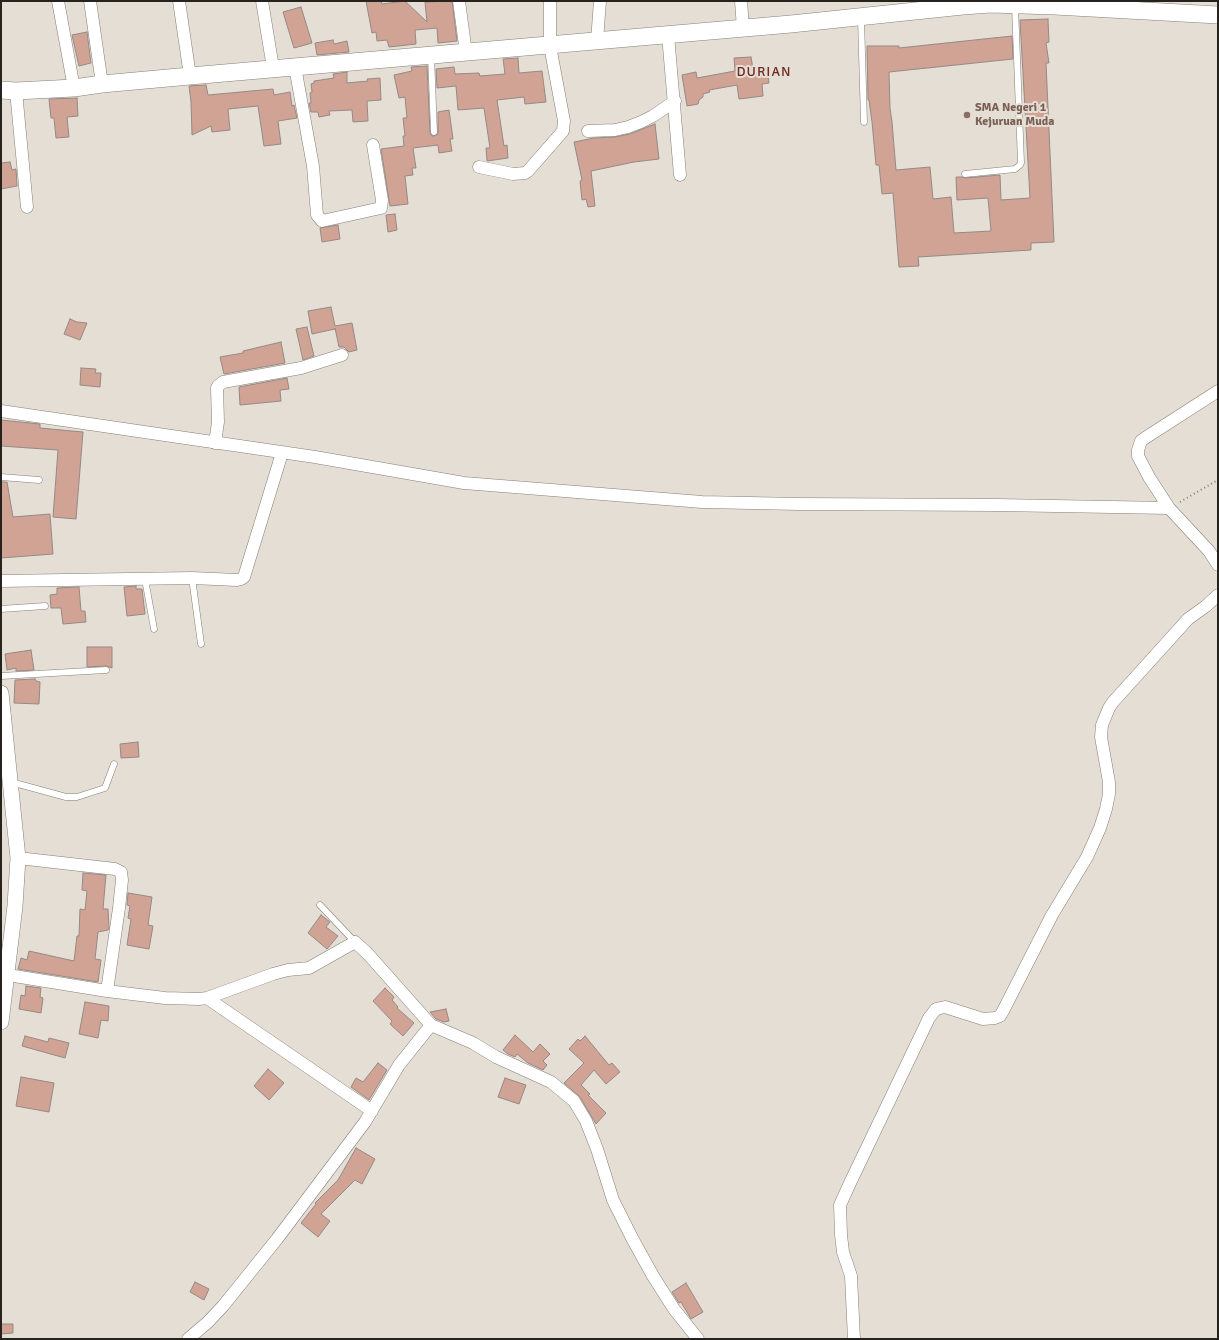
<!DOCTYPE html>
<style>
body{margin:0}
#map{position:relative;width:1219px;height:1340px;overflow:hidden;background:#e5ded4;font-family:Signika,sans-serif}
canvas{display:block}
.frame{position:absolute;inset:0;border:2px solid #26231f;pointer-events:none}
</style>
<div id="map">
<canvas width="1219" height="1340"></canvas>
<div class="frame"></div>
</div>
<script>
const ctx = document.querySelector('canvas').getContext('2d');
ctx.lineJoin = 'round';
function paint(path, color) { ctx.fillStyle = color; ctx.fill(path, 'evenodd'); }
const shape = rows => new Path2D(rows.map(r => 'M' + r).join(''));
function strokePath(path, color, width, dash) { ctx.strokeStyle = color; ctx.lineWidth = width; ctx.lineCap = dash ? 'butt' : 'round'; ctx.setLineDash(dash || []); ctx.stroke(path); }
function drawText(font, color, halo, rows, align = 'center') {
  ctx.font = font + ' Signika,sans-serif'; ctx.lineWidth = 4; ctx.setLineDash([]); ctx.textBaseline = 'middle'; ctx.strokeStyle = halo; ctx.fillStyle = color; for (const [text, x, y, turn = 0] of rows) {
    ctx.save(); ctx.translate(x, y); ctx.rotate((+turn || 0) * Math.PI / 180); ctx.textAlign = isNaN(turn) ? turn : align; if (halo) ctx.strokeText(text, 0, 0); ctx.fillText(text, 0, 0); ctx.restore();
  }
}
const building = shape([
 [366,1,381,1,382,4,405,1,427,22,425,2,452,1,457,41,438,43,437,28,415,30,416,44,389,47,387,40,377,41,376,32,372,33,366,1],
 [301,7,312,43,294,48,283,12,301,7],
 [1048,19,1049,42,1046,43,1049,63,1046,63,1054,242,1031,243,1031,250,918,257,919,266,899,267,893,193,882,194,879,165,876,165,872,122,869,100,868,100,867,46,899,46,899,48,1012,36,1013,59,889,72,890,108,892,122,896,170,930,167,933,199,951,197,954,233,991,231,988,198,957,200,956,177,962,177,965,178,1000,175,1001,200,1030,198,1020,20,1048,19],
 [87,32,91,63,79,66,72,35,87,32],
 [333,40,334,44,347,41,349,52,317,55,315,43,333,40],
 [751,57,753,69,767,68,769,83,762,84,763,96,739,99,737,85,709,90,710,92,703,94,703,97,699,100,698,104,687,106,682,75,696,72,697,78,735,71,734,58,751,57],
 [518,58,519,73,542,71,546,102,525,104,524,97,497,100,504,146,507,145,508,158,487,161,486,148,490,148,484,108,458,110,456,86,437,88,436,69,454,67,455,74,479,73,480,76,505,74,503,59,518,58],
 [427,66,430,133,432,136,434,136,438,134,438,112,449,110,453,139,450,139,452,151,439,153,438,145,413,148,416,168,412,168,413,175,405,176,408,204,390,206,381,149,404,146,403,136,405,136,403,118,407,118,405,97,399,98,394,75,412,71,411,67,427,66],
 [347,72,347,83,368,81,367,79,380,78,381,100,367,101,368,121,353,122,352,110,329,111,330,115,319,117,318,112,311,112,309,103,311,103,310,93,312,92,311,84,314,83,314,81,334,78,333,74,347,72],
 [206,85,208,95,273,89,274,95,290,92,292,106,294,105,297,118,278,121,281,144,264,146,258,106,228,109,230,130,212,132,211,126,192,135,191,102,189,86,206,85],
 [77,98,78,116,67,117,69,137,56,138,54,118,51,118,49,99,77,98],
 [655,124,659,159,634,162,591,171,595,206,588,207,586,199,582,200,580,181,582,180,574,142,594,138,615,137,630,134,655,124],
 [10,162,12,170,16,169,17,186,1,189,1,163,10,162],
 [395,214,397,230,388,232,386,215,395,214],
 [338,225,340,239,322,242,320,228,338,225],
 [331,307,335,326,352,323,357,350,349,352,344,347,339,347,335,328,335,329,312,334,308,311,331,307],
 [70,319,77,322,87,323,80,340,64,334,70,319],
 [307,327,314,356,303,360,296,329,307,327],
 [281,342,285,363,224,374,220,357,243,353,243,351,281,342],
 [81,368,96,369,95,373,101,373,100,387,80,385,81,368],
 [287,378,289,389,280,390,281,401,240,405,239,387,287,378],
 [1,420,40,424,40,428,83,432,76,519,53,517,58,450,1,446,1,420],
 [1,482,7,482,13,517,50,514,53,554,1,558,1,482],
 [136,586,136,589,142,589,145,614,127,616,124,587,136,586],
 [79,587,81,611,85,611,86,622,63,624,61,608,51,608,50,595,57,594,57,588,79,587],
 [87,647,112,647,112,668,106,666,87,667,87,647],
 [31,650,34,670,16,671,16,668,7,670,5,654,31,650],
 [35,679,36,681,40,682,39,704,14,703,15,680,35,679],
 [138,742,139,757,121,758,120,744,138,742],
 [83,873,106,875,103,909,108,909,109,928,108,930,98,932,95,959,101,960,98,982,18,969,21,958,27,960,29,951,74,961,77,936,79,936,80,909,85,910,87,891,82,890,83,873],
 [128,893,152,897,148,925,153,926,149,949,127,945,131,919,128,918,130,906,127,905,128,893],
 [321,915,330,922,326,927,338,936,327,949,308,933,321,915],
 [26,986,41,988,40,997,43,998,41,1013,19,1009,21,995,25,996,26,986],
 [385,988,394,997,392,1000,398,1007,397,1008,414,1023,403,1036,390,1024,392,1021,373,1001,385,988],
 [85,1002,109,1006,108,1021,101,1020,98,1038,79,1034,85,1002],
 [446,1009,449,1021,444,1022,436,1019,430,1012,446,1009],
 [515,1035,533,1052,540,1044,550,1054,543,1061,547,1065,543,1070,528,1063,517,1054,515,1057,508,1054,503,1050,515,1035],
 [25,1036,48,1042,49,1038,69,1043,65,1058,22,1046,25,1036],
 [585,1036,609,1065,612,1063,620,1072,606,1084,594,1070,581,1085,590,1094,588,1095,606,1113,596,1124,580,1097,564,1083,584,1063,569,1049,578,1039,580,1041,585,1036],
 [378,1063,387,1070,369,1100,351,1087,356,1078,363,1082,378,1063],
 [268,1069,284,1083,269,1100,254,1086,268,1069],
 [21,1077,54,1083,49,1112,16,1106,21,1077],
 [505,1078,526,1085,519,1104,498,1097,505,1078],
 [356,1148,375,1159,362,1184,355,1180,321,1214,330,1221,318,1237,301,1223,316,1204,315,1203,338,1180,356,1148],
 [195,1282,209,1289,204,1300,190,1292,195,1282],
 [686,1283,703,1312,691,1319,681,1302,679,1303,672,1292,686,1283],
 [1,1324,13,1324,13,1333,1,1334,1,1324]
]);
const path = shape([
 [1180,502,1218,480]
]);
const service = shape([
 [861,19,864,122],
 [431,56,434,132],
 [965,174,1015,169,1020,165,1021,163,1015,6],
 [1,477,39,480],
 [192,578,201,644],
 [145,579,154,629],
 [1,609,45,606],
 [1,676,106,670],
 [11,782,66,797,77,797,105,788,114,764],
 [320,905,355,942]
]);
const minor = shape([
 [58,1,74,88],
 [90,1,102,84],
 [179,1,190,76],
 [262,1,273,68],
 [459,1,466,53],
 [741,1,743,28],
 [668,35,680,175],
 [597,41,600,1],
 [295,67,313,166,317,215,322,221,381,208,382,200,373,145],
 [16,91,27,207],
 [588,131,615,130,628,127,641,122,653,116,675,101],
 [479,167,513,174,525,173,528,171,563,131,564,121,550,46,550,1],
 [1218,391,1145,438,1141,441,1138,450,1138,456,1149,477,1169,508,1209,551,1218,565],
 [1,411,315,457,464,483,702,502,799,504,997,505,1169,508],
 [215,443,218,422,217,388,218,386,223,382,301,368,342,355],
 [1,581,192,578,237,580,241,579,244,577,282,453],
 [18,858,115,869,121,872,122,880,119,908,107,991],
 [8,975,107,991,165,998,199,999,207,998,273,974,288,970,309,968,355,942,368,954,431,1025],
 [207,998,372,1111],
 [188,1339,208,1322,223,1306,277,1239,365,1122,399,1065,431,1025,473,1043,496,1057,551,1082,574,1101,586,1121,597,1149,613,1200,632,1238,653,1276,674,1309,698,1339],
 [854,1339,851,1276,843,1252,841,1235,840,1205,850,1183,929,1018,936,1009,945,1007,983,1019,995,1018,1000,1016,1003,1011,1052,915,1087,857,1100,828,1106,809,1109,794,1109,782,1101,737,1102,725,1109,708,1113,702,1188,619,1206,606,1218,595]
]);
const tertiary = shape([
 [1,693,18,858,15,906,1,1022]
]);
const secondary = shape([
 [1,90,16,91,74,88,102,84,190,76,791,24,963,6,990,4,1055,6,1218,15]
]);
const markers = [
 [967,115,4,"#8d6e63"]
];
const educationNames = [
 ["SMA Negeri 1",975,108],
 ["Kejuruan Muda",975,122]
];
const quarterNames = [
 ["DURIAN",764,72]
];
paint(building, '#d0a395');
strokePath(building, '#958985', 1);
strokePath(service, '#857f76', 7);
strokePath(minor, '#857f76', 13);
strokePath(tertiary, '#857f76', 16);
strokePath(secondary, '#857f76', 18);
strokePath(path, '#837e77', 2, [1, 3]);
strokePath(service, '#fff', 6);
strokePath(minor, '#fff', 12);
strokePath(tertiary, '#fff', 15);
strokePath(secondary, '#fff', 17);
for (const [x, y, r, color] of markers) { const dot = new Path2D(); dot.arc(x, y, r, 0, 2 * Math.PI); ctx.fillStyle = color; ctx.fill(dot); strokePath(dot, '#e5ded4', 1.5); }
drawText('bold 12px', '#785e54', '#e5ded4', educationNames, 'left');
ctx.letterSpacing = '1px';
drawText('14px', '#6f2a26', '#e5ded4', quarterNames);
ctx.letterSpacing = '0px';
</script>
